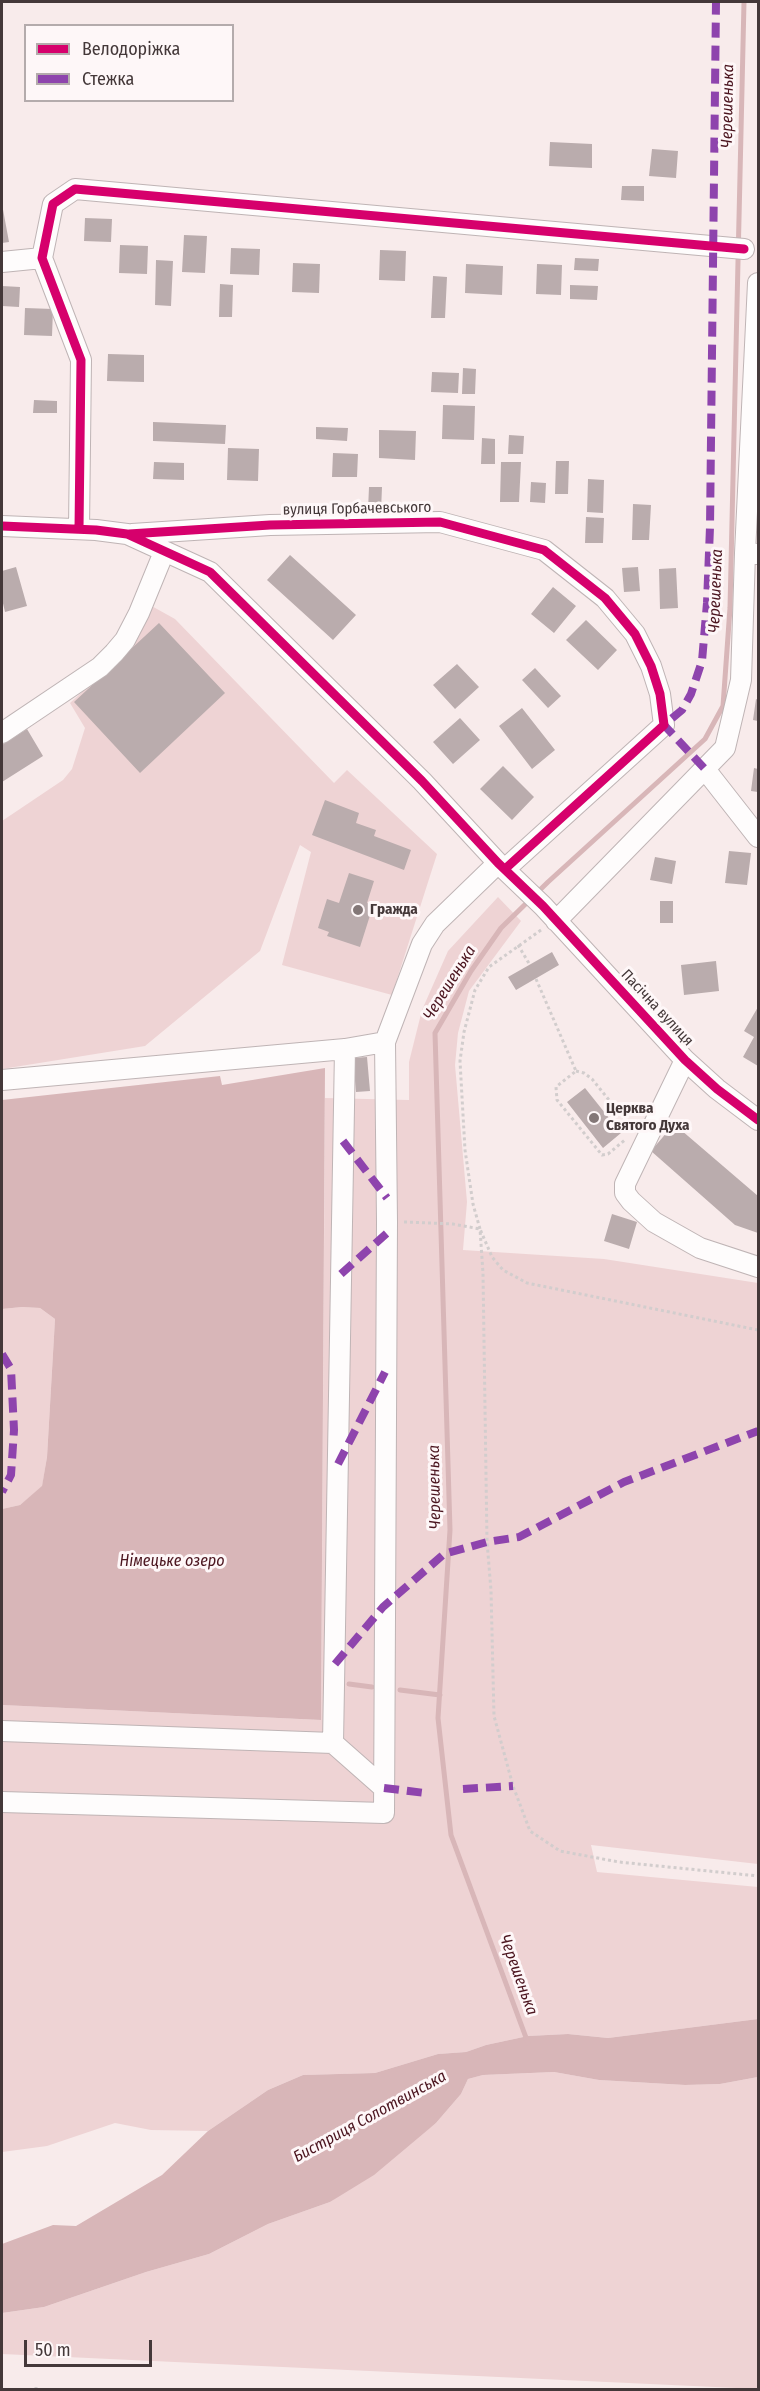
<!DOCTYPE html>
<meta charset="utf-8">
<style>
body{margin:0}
#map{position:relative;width:760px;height:2391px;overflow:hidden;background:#f8ebeb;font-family:"Fira Sans Condensed",sans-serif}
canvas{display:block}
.frame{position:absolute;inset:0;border:3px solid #443839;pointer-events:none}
.legend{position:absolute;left:24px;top:24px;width:210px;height:78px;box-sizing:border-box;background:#fef7f8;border:2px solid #b4abac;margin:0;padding:8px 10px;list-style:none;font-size:18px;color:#443839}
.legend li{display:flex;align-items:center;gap:12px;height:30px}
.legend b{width:30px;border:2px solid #b4abac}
.scale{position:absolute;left:24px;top:2340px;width:128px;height:27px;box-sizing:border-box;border:3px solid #443839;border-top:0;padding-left:8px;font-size:18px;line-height:21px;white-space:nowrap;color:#443839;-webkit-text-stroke:4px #fef7f8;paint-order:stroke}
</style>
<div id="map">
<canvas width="760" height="2391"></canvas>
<div class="frame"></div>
<ul class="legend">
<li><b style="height:8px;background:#d6006c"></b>Велодоріжка</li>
<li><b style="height:8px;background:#8e44ad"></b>Стежка</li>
</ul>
<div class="scale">50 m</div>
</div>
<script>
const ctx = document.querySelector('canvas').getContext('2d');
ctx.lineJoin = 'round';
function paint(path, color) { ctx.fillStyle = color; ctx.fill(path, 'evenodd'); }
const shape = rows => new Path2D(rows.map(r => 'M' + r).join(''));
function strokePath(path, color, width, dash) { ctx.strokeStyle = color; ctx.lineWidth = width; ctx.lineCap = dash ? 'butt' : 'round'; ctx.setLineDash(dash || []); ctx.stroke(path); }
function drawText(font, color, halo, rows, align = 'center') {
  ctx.font = font + ' "Fira Sans Condensed",sans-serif'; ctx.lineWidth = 6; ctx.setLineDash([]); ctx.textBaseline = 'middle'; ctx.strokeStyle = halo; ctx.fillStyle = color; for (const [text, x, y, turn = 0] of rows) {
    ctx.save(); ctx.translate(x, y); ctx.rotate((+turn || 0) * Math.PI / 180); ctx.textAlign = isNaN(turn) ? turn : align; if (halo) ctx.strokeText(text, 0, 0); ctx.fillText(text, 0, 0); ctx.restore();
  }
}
const green = shape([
 [148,604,175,619,334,783,347,770,437,854,392,995,282,965,311,852,300,845,260,951,145,1046,2,1069,2,821,63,780,72,769,85,728,70,703,118,659],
 [498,897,521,921,469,991,458,1033,455,1065,467,1202,463,1250,604,1259,758,1283,758,1864,591,1845,597,1872,758,1887,758,2019,608,2038,568,2034,528,2036,486,2045,466,2052,438,2054,375,2073,303,2075,268,2090,208,2131,151,2130,115,2123,47,2146,2,2152,2,1705,321,1720,325,1098,409,1100,409,1062,422,1010,448,951],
 [22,1307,40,1308,55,1319,47,1457,42,1487,20,1505,2,1509,2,1309],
 [554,2072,599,2080,685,2085,720,2084,758,2077,758,2389,2,2354,2,2313,44,2307,146,2272,209,2254,268,2224,330,2202,436,2123,461,2094,468,2079,483,2075]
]);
const water = shape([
 [325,1068,321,1720,2,1705,2,1509,20,1505,42,1486,47,1457,55,1319,40,1308,22,1307,2,1309,2,1100,220,1076,222,1085],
 [758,2019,758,2077,720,2084,685,2085,599,2080,554,2072,483,2075,468,2079,461,2094,436,2123,374,2175,330,2202,268,2224,209,2254,146,2272,44,2307,2,2313,2,2244,53,2225,76,2226,162,2175,208,2131,268,2090,303,2075,375,2073,438,2054,466,2052,486,2045,528,2036,568,2034,608,2038]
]);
const stream = shape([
 [349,1684,372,1687],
 [400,1690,440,1695],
 [528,2043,451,1835,438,1718,450,1530,435,1033,471,971,501,928,548,882,705,739,723,706,730,608,744,2]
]);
const building = shape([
 [550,142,592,144,592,168,549,166],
 [652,149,678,151,676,178,649,176],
 [622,186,644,186,644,201,621,200],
 [2,204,9,242,2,243],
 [85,218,112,219,111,242,84,241],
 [184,235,207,236,205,273,182,272],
 [120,245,148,246,147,274,119,273],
 [231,248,260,249,259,275,230,274],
 [380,250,406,251,405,281,379,280],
 [575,258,599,259,598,271,574,270],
 [156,260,173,261,171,306,155,305],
 [293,263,320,264,319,293,292,292],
 [466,264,503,266,502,295,465,293],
 [537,264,562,265,561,295,536,294],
 [433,276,447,277,445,318,431,318],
 [220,284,233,285,232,317,219,317],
 [570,285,598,286,597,300,570,299],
 [2,286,20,287,19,307,2,306],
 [25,308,53,309,52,336,24,335],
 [108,354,144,355,144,382,107,381],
 [463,368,476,369,475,394,462,394],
 [432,372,459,373,458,393,431,392],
 [34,400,57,401,57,413,33,413],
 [443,405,475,406,474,440,442,439],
 [153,422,226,425,225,444,153,441],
 [316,427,348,428,347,441,316,439],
 [379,430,416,431,415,460,379,458],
 [509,435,524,436,523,454,508,454],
 [482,438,495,439,495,464,481,464],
 [228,448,259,449,258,481,227,480],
 [333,453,358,454,357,477,332,477],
 [556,461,569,461,568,494,555,494],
 [154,462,184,463,184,480,153,479],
 [501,462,521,462,519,502,500,502],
 [588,479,604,480,603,513,587,512],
 [531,482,546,483,545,503,530,502],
 [369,487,382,487,381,511,368,510],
 [633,504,651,505,649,540,632,540],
 [586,517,604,518,603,543,585,543],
 [290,555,356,615,333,640,267,580],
 [16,567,27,606,5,612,2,599,2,571],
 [638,567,640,591,624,592,622,568],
 [676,568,678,608,660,609,659,569],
 [553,587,576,606,554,633,531,614],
 [586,620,617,650,598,670,566,640],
 [159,623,225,693,140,773,74,702],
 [457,664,479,687,455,709,433,685],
 [535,668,561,696,548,708,522,680],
 [756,699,758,700,758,721,753,720],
 [522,708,555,750,532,769,499,726],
 [460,718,480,740,453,764,433,742],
 [27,729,43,756,2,782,2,745],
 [503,766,534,797,512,820,480,789],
 [754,768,758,769,758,792,751,791],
 [325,800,359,813,356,823,376,830,374,836,411,850,404,870,312,835],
 [729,851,751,853,747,885,725,883],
 [655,857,676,861,672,884,650,880],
 [349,873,374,881,367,903,373,906,360,947,327,936,329,932,318,928,327,899,339,903],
 [660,901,673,901,673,923,660,923],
 [552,952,559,965,516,990,508,977],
 [716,961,719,991,684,995,681,965],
 [758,1007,758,1066,743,1057,754,1037,744,1031],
 [367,1057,370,1091,356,1092,353,1058],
 [585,1088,621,1133,603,1148,567,1102],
 [674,1124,758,1196,758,1233,735,1225,651,1151],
 [612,1214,637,1222,629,1249,604,1241]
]);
const path = shape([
 [541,930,489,967,475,990,464,1032,460,1061,465,1150,473,1204,480,1229,483,1273,487,1542,491,1590,494,1716,513,1786,530,1831,560,1851,619,1862,758,1876],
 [518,945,530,965],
 [536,979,576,1071,556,1087,557,1100,602,1155,608,1154,626,1139],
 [576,1071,584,1073,592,1079,630,1126,631,1131],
 [404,1222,453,1224,480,1229,492,1257,503,1270,527,1283,758,1330],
 [36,2390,36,2385]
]);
const minor = shape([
 [2,262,42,258],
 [2,526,96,530,127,534,210,572,422,781,498,863,543,906,685,1060,717,1089,758,1120],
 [79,529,81,360,42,258,53,204,75,189,744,249],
 [132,534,270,525,440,522,544,550,605,598,635,634,651,666,660,694,664,725,505,869],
 [758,554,745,553,758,283],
 [2,733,100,667,114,653,125,640,139,613,164,552],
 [704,768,758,837],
 [556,921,725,748,741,680,745,553],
 [385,1042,422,944,435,924,498,863],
 [685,1060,625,1184,625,1193,631,1201,654,1222,700,1248,758,1267],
 [2,1080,345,1049,385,1042,387,1222,384,1813,2,1802],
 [2,1731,333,1743,384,1788],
 [333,1743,345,1049]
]);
const quiet = shape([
 [704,768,664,725,682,710,691,694,702,661,707,603,710,527,716,2],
 [343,1141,387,1198],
 [341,1274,387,1233],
 [2,1354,11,1369,14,1430,11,1475,2,1492],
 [338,1464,385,1372],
 [335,1664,383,1607,444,1554,487,1542,519,1537,624,1482,758,1431],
 [384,1788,425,1793],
 [463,1789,513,1786]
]);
const cycleway = shape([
 [2,526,96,530,127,534,210,572,422,781,498,863,543,906,685,1060,717,1089,758,1120],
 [79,529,81,360,42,258,53,204,75,189,744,249],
 [129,534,270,525,440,522,544,550,605,598,635,634,651,666,660,694,664,725,505,869]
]);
const markers = [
 [358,910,6,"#837777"],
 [594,1118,6,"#837777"]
];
const streetNames = [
 ["вулиця Горбачевського",357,509,-1],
 ["Пасічна вулиця",657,1008,47]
];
const poiNames = [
 ["Гражда",370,910],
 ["Церква",606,1109],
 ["Святого Духа",606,1126]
];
const waterNames = [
 ["Черешенька",728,106,-89],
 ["Черешенька",716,591,-88],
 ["Черешенька",450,983,-58],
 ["Черешенька",435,1487,-91],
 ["Німецьке озеро",172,1562],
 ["Черешенька",518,1975,70],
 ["Бистриця Солотвинська",370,2117,-29]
];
paint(green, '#eed3d4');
paint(water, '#d8b6b8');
strokePath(stream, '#d8b6b8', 5);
paint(building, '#baacad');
strokePath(minor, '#bfb4b5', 22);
strokePath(path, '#d2cdcd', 3, [3, 3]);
strokePath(minor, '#fefcfc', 20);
strokePath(quiet, '#8e44ad', 8, [15, 8]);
strokePath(cycleway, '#d6006c', 9);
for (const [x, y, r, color] of markers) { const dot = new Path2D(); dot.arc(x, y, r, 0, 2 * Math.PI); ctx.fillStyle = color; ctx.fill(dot); strokePath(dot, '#fef7f8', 2); }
drawText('15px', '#443839', '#fef7f8', streetNames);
drawText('bold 15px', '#443839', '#fef7f8', poiNames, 'left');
drawText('italic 16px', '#4b151f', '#fef7f8', waterNames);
</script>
